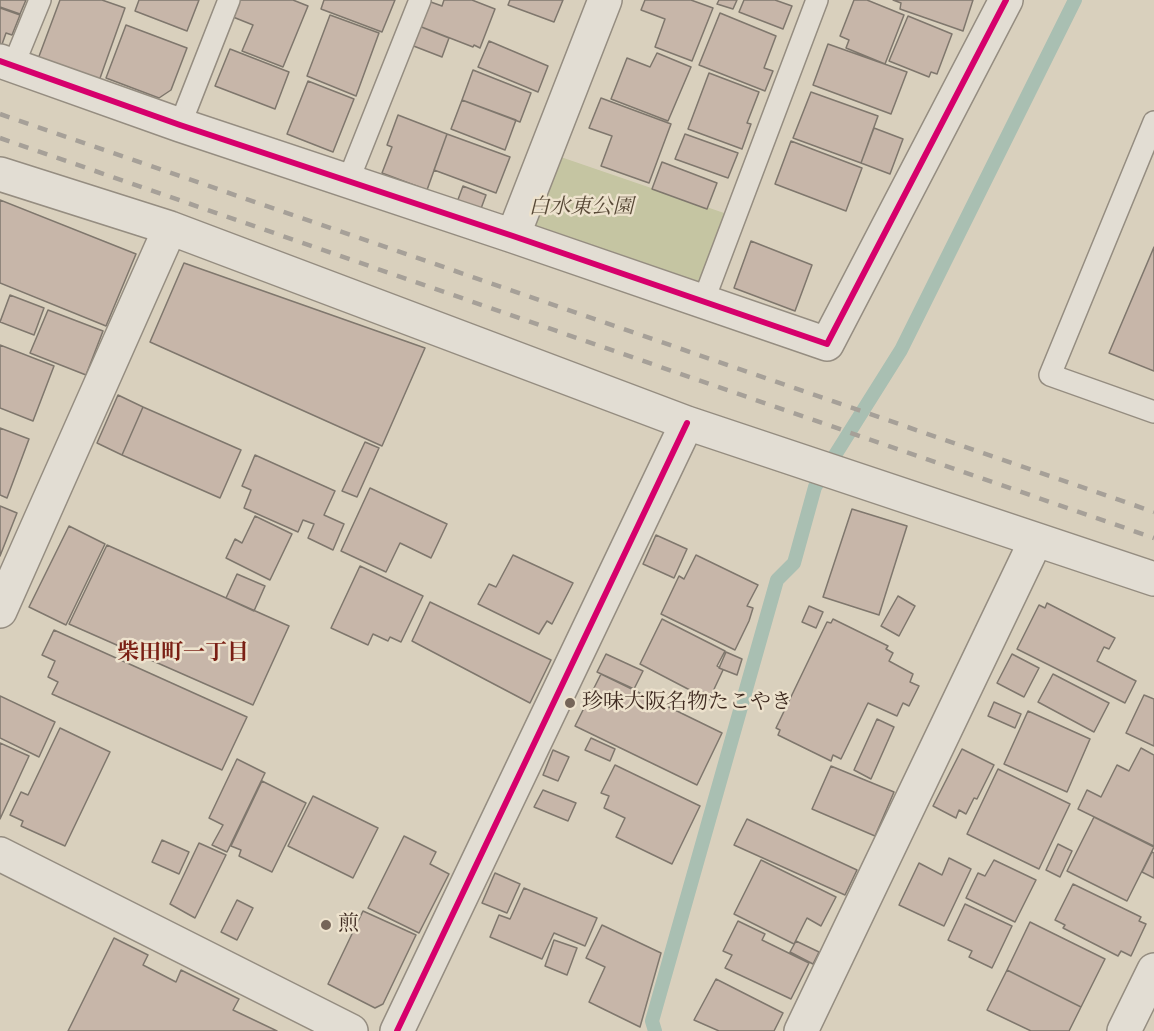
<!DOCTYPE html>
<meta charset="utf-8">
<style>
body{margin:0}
canvas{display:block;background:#d9d0bd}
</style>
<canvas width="1154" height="1031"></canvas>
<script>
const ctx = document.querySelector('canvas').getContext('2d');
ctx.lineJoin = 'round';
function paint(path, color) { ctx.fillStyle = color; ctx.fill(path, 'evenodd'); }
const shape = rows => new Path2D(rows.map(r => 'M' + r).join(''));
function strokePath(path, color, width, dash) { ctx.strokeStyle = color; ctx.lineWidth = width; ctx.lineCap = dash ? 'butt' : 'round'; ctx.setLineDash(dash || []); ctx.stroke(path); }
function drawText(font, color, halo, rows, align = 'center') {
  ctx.font = font + ' "Libre Bodoni","Noto Serif JP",serif'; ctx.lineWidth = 5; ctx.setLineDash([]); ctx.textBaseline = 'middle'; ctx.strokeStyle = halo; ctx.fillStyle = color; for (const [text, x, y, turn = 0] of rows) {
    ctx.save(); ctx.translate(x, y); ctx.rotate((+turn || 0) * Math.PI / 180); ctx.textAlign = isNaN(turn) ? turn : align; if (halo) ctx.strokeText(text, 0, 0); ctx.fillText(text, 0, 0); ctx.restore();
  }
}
const green = shape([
 [555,155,727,214,699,281,680,284,548,241,530,218]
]);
const stream = shape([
 [655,1031,652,1021,777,580,794,563,815,487,901,350,1075,0]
]);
const building = shape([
 [0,0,26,0,20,14,0,7,0,0],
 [60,0,102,0,125,8,99,81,38,59,60,0],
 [139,0,199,0,187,31,135,11,139,0],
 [240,0,293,0,308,6,283,67,242,51,253,25,233,17,240,0],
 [324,0,395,0,382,32,321,9,324,0],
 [444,0,472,0,495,9,480,48,474,45,473,47,419,26,428,1,442,6,444,0],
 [510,0,563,0,554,22,508,5,510,0],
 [645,0,691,0,713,8,692,61,655,47,665,19,641,10,645,0],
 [719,0,737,0,733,9,717,4,719,0],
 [744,0,775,0,792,6,783,29,739,12,744,0],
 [854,0,867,0,904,15,885,64,846,48,849,40,840,36,854,0],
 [893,0,973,0,963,31,900,9,901,3,893,0],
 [0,8,20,15,12,35,6,33,0,50,0,8],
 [720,13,776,36,764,68,773,71,765,91,699,65,720,13],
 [330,15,379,33,356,96,307,76,330,15],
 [908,16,952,34,937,74,931,72,929,77,889,61,908,16],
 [126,25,187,48,171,90,159,98,106,78,126,25],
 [419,26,449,38,442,57,411,45,419,26],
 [489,41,548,66,538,92,478,67,489,41],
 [828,44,907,72,891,114,813,85,828,44],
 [230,49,289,72,275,109,215,86,230,49],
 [657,53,691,67,668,121,611,99,627,58,650,67,657,53],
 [473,70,531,93,520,122,462,100,473,70],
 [709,73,759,92,747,123,751,124,742,149,688,129,709,73],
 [308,81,354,99,333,152,287,134,308,81],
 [811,92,878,116,861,163,793,138,811,92],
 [601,98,671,124,649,183,601,166,612,136,589,128,601,98],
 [462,100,516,120,505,150,451,129,462,100],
 [398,115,447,134,427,190,382,173,392,147,387,145,398,115],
 [874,128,903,139,890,174,861,163,874,128],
 [447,134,510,157,496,193,434,170,447,134],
 [685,134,738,153,728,178,675,159,685,134],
 [791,141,862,168,846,211,775,184,791,141],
 [662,162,717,183,707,209,652,189,662,162],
 [463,186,486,195,479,214,456,205,463,186],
 [0,200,136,254,106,326,0,283,0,200],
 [751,241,812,265,795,311,734,288,751,241],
 [1154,247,1154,371,1109,353,1154,247],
 [184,263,425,348,382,446,150,342,184,263],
 [10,295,44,308,34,335,0,322,10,295],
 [48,310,103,331,86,375,30,353,48,310],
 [0,345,54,366,33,421,0,408,0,345],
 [118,395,143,407,122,455,97,443,118,395],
 [143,407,241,450,220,498,122,455,143,407],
 [0,428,29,439,7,498,0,495,0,428],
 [365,442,379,448,357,497,342,491,365,442],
 [255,455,335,491,324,515,344,524,333,550,308,538,314,524,303,520,298,532,244,508,251,490,242,486,255,455],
 [370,488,447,524,431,558,400,543,386,572,341,551,370,488],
 [0,506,17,513,0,556,0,506],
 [852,509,907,526,879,615,823,597,852,509],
 [255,516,292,534,270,580,226,558,235,539,242,543,255,516],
 [69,526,105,544,66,625,29,607,69,526],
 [656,535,687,549,674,578,643,564,656,535],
 [107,545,289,626,253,705,69,624,107,545],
 [513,555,573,583,552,624,547,621,539,634,478,604,489,584,496,587,513,555],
 [696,555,758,585,747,606,753,608,749,621,735,650,661,614,679,576,684,579,696,555],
 [360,566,423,596,401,642,390,637,388,641,373,634,368,645,331,628,360,566],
 [237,574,265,586,254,611,226,598,237,574],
 [898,596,915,606,899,636,881,626,898,596],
 [430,602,551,660,530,703,412,641,430,602],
 [1047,603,1115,638,1109,649,1104,647,1097,661,1136,681,1125,703,1017,649,1039,605,1045,608,1047,603],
 [809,606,823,612,816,628,802,622,809,606],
 [662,619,725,651,717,666,723,670,709,700,640,664,662,619],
 [833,619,888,646,886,649,893,653,889,661,913,674,910,682,919,686,909,706,903,703,897,716,868,703,841,759,833,755,831,761,778,735,780,730,776,728,827,622,831,623,833,619],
 [54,630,247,717,222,770,52,694,58,682,48,677,55,661,42,655,54,630],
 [726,652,742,659,737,675,719,668,726,652],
 [606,654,643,671,634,689,597,672,606,654],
 [1012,654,1039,668,1024,697,997,683,1012,654],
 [601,674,722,733,697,785,575,726,601,674],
 [1053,674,1109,703,1094,732,1038,702,1053,674],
 [1144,695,1154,699,1154,746,1126,733,1144,695],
 [0,696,55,722,39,757,0,738,0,696],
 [994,702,1021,714,1015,728,988,716,994,702],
 [1028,711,1090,739,1067,792,1004,764,1028,711],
 [877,719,894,727,871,779,854,770,877,719],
 [60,728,110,752,65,846,21,826,23,821,10,815,21,792,28,795,60,728],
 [591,738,615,749,610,761,585,750,591,738],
 [0,743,29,756,0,819,0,743],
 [1141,748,1154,755,1154,846,1078,809,1087,790,1101,797,1117,765,1129,771,1141,748],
 [962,749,994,765,977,799,974,798,966,814,959,810,956,818,933,806,962,749],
 [553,750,569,757,558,781,543,775,553,750],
 [237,759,265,773,227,852,212,845,223,825,209,818,237,759],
 [615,765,700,806,672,864,616,837,625,818,604,808,609,796,601,793,615,765],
 [831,766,894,792,875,836,812,809,831,766],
 [998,769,1070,804,1039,869,967,834,998,769],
 [262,781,306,803,272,872,239,856,241,850,231,846,262,781],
 [543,790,576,803,568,821,534,807,543,790],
 [313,796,378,828,353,878,288,846,313,796],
 [1094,817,1154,847,1127,901,1067,871,1094,817],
 [747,819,857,870,845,895,734,845,747,819],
 [404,836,436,852,430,864,449,874,419,933,368,908,404,836],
 [162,840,189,852,179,874,152,862,162,840],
 [199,843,226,855,195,918,170,904,199,843],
 [1058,844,1072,851,1060,877,1046,870,1058,844],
 [1152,852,1154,853,1154,878,1142,872,1152,852],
 [949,858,971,869,944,926,899,905,919,863,942,875,949,858],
 [761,860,836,897,821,926,807,918,794,944,734,914,761,860],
 [994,860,1036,880,1015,922,966,898,978,873,985,876,994,860],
 [495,873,520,884,507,913,482,903,495,873],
 [1073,884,1141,917,1139,921,1146,924,1131,956,1121,951,1118,956,1063,928,1065,925,1055,920,1073,884],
 [524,888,597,918,585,946,554,933,542,959,490,937,499,915,510,919,524,888],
 [237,900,253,908,237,940,221,932,237,900],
 [965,904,1012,926,992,968,969,957,972,951,948,940,965,904],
 [363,911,416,935,383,1004,375,1008,328,984,363,911],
 [738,921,765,934,762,940,809,963,791,999,725,968,732,955,723,951,738,921],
 [1030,922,1105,959,1081,1007,1007,970,1030,922],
 [602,925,661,953,640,1027,589,1002,605,967,586,958,602,925],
 [114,938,148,955,143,965,176,982,181,970,239,999,233,1010,277,1031,68,1031,114,938],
 [554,940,577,948,567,975,545,966,554,940],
 [796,941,819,952,813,964,790,952,796,941],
 [1007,970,1081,1007,1069,1031,1031,1031,987,1010,1007,970],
 [716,979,783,1013,774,1031,719,1031,694,1020,716,979]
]);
const lane = shape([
 [13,66,40,0],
 [1154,122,1050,375,1154,412],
 [180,125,229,0],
 [348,181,420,0],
 [703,302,817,0]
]);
const street = shape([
 [0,61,180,125,513,236,827,344,1006,0],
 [0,174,170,228,687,423,1154,579],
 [513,236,605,0],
 [0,611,170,228],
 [0,854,351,1031],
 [397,1031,687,423],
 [801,1031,1036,540],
 [1124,1031,1154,970]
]);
const rail = shape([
 [0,114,1154,512],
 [0,138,1154,538]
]);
const cycleway = shape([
 [0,61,180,125,513,236,827,344,1006,0],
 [397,1031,687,423]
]);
const markers = [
 [570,703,6,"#756558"],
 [326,925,6,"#756558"]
];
const parkNames = [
 ["白水東公園",581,208]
];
const poiNames = [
 ["珍味大阪名物たこやき",582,703],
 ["煎",338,925]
];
const neighbourhoodNames = [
 ["柴田町一丁目",183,654]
];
paint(green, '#c5c5a2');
strokePath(stream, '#a9bfb2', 14);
paint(building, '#c7b6a9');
strokePath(building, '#7f776d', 1.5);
strokePath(lane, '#958d81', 24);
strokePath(street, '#958d81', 36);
strokePath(lane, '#e2ddd3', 21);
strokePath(street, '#e2ddd3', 33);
strokePath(rail, '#a6a098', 4.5, [10, 10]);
strokePath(cycleway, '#d6006c', 6);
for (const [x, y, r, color] of markers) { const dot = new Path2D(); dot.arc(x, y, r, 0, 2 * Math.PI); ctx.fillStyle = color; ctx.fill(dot); strokePath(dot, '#ede2cd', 2); }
drawText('italic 21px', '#574836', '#ede2cd', parkNames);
drawText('21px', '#3f2b21', '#ede2cd', poiNames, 'left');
drawText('bold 22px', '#7a1f14', '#ede2cd', neighbourhoodNames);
</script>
